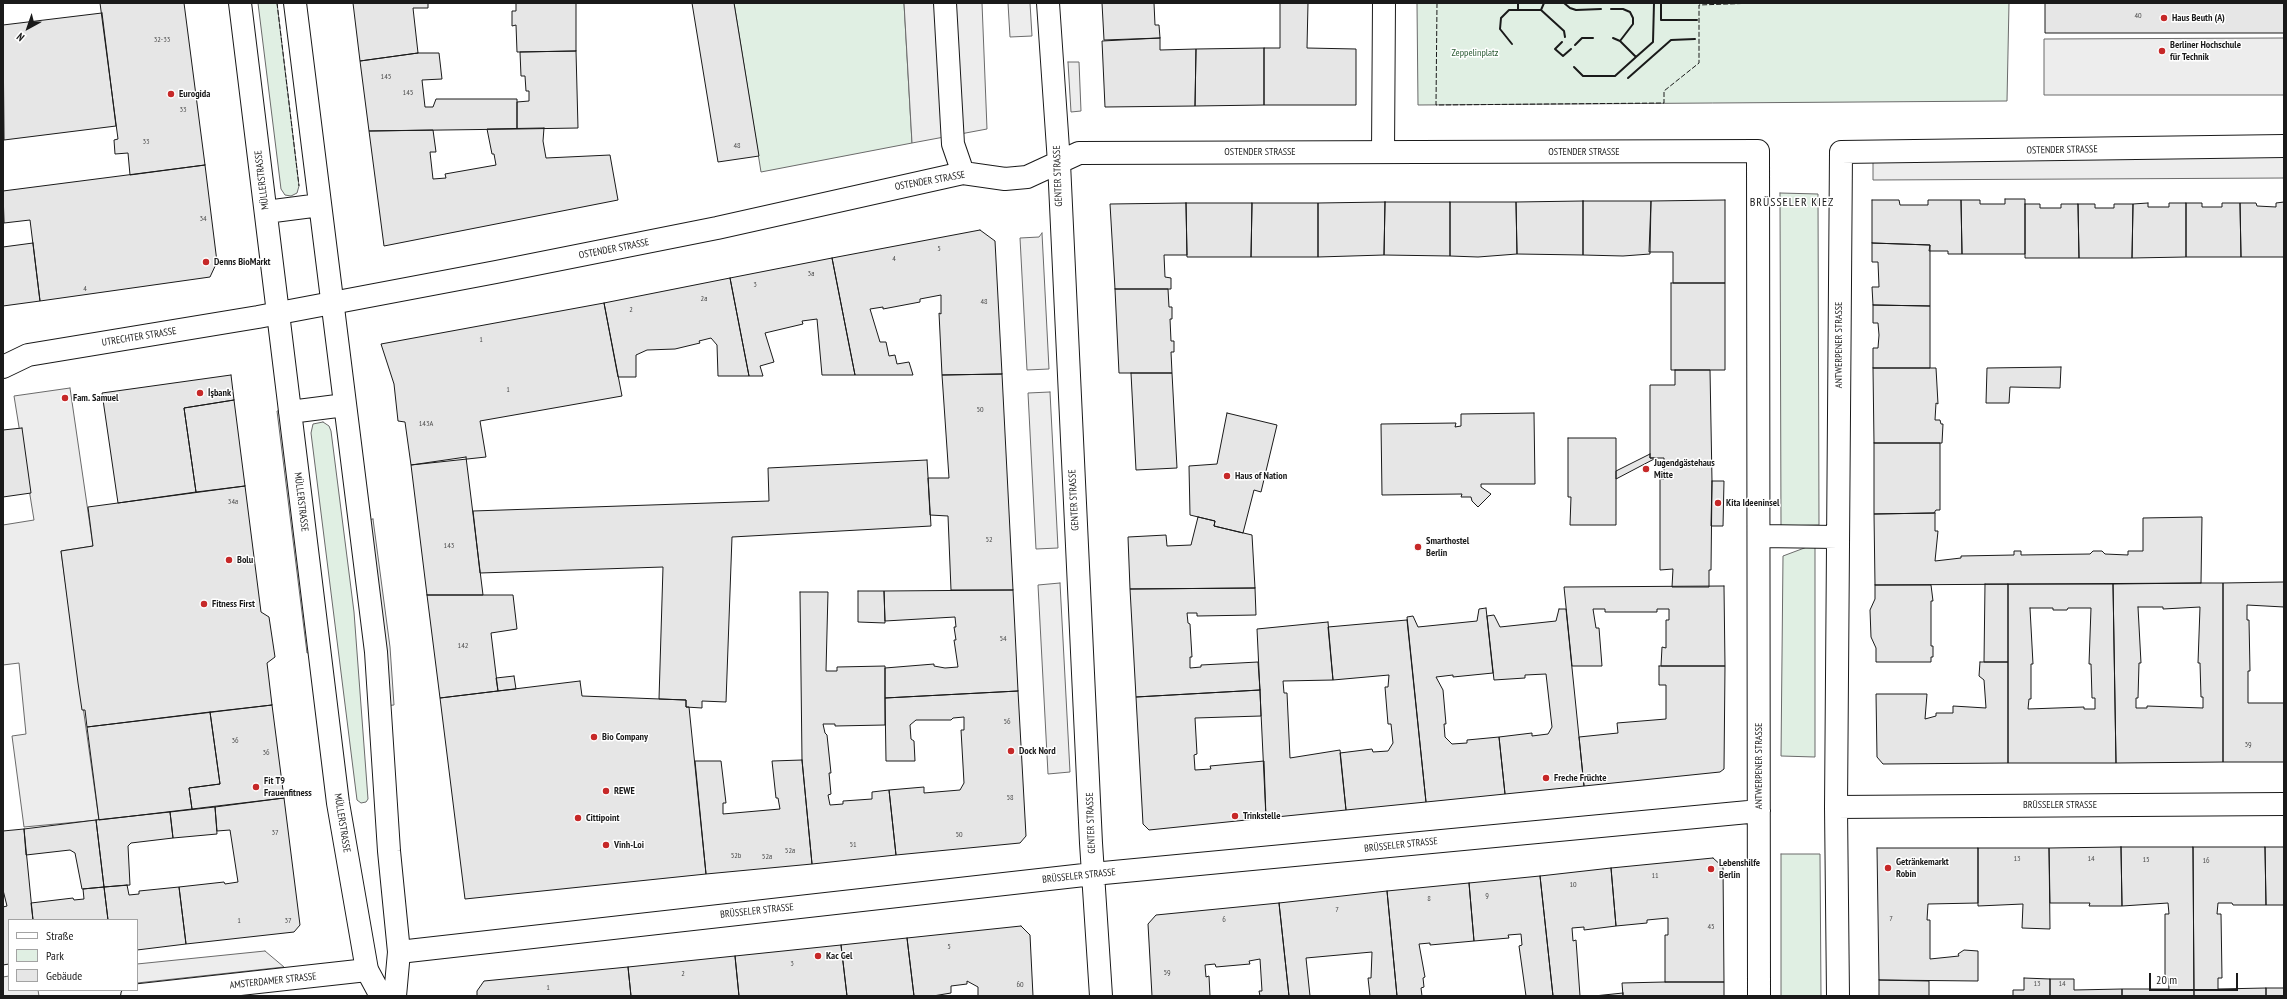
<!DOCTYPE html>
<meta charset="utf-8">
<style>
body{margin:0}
#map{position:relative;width:2287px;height:999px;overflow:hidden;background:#fff;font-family:"PT Sans Narrow",sans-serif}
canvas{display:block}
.frame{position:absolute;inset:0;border:4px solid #1a1a1a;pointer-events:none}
.legend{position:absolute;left:8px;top:919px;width:130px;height:72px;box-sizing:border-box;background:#fff;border:1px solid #a3a3a3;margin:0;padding:5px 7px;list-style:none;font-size:12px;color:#1a1a1a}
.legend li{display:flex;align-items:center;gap:8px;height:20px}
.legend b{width:20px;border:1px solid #a3a3a3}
.north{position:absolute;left:8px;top:8px;width:40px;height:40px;-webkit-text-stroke:3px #fff;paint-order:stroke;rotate:220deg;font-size:11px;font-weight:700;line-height:16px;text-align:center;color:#1a1a1a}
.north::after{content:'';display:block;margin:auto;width:14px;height:18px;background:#1a1a1a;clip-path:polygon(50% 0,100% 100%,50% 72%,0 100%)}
.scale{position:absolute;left:2149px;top:973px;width:89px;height:18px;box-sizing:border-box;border:2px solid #1a1a1a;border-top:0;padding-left:5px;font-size:12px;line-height:14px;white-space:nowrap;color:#1a1a1a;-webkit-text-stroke:3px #fff;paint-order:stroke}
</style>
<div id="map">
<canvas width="2287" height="999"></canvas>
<div class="frame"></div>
<ul class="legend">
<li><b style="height:5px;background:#fff"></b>Straße</li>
<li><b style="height:11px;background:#e0efe3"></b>Park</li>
<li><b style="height:11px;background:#e6e6e6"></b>Gebäude</li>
</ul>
<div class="north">N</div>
<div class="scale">20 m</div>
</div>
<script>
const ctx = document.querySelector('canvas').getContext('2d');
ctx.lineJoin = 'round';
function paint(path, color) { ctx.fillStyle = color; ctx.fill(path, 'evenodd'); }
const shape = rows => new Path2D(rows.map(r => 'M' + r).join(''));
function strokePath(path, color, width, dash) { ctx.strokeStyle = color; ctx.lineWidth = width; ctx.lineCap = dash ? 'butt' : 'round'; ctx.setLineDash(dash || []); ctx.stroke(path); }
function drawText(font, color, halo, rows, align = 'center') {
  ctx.font = font + ' "PT Sans Narrow",sans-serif'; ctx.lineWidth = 3; ctx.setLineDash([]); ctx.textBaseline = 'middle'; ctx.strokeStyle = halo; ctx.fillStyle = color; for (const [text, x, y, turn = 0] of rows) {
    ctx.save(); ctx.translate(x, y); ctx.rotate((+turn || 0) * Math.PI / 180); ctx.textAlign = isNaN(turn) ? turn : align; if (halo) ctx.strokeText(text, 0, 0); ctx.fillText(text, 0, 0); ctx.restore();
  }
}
const green = shape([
 [258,3,277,3,299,186,297,193,291,196,285,195,281,189,258,3],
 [734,3,904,3,912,143,761,172,734,3],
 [1417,3,2009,3,2007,101,1418,105,1417,3],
 [1780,193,1818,194,1819,525,1781,526,1780,193],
 [323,422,329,426,331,431,354,612,368,799,366,802,361,803,357,800,311,433,313,424,323,422],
 [1815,544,1815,757,1781,756,1783,556,1815,544],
 [1781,854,1820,854,1821,996,1781,996,1781,854]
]);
const parking = shape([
 [904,3,982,3,987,129,912,143,904,3],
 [1008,3,1030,3,1032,36,1010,37,1008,3],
 [2284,38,2284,95,2044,95,2044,39,2284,38],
 [1068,62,1079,62,1081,111,1071,112,1068,62],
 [1873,156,2284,156,2284,178,1873,180,1873,156],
 [1042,233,1049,369,1027,370,1020,238,1039,237,1042,233],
 [70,388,93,546,61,551,99,820,24,827,12,736,26,734,19,663,3,665,3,525,34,520,14,396,70,388],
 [1050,392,1058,548,1036,549,1028,393,1050,392],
 [288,409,318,651,307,653,277,411,288,409],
 [373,519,390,647,394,705,383,706,361,521,373,519],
 [1060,583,1070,772,1048,774,1038,585,1060,583],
 [265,951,284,967,137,983,137,964,265,951],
 [9,976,9,990,38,990,39,996,3,996,3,977,9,976]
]);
const building = shape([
 [100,3,184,3,205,165,130,175,128,153,115,154,114,140,118,139,100,3],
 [353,3,428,3,428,8,413,8,418,53,360,61,353,3],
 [516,3,576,3,576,51,517,52,516,25,512,26,512,11,516,11,516,3],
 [692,3,734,3,759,156,718,162,692,3],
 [1102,3,1154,3,1155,25,1159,25,1160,38,1104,40,1102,3],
 [1280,3,1308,3,1307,48,1356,49,1356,105,1264,105,1264,48,1280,48,1280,3],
 [2045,3,2284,3,2284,33,2045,33,2045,3],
 [102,13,116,126,4,140,3,25,102,13],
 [1160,38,1160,50,1196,49,1195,106,1105,107,1102,41,1160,38],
 [1264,48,1264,105,1195,106,1196,49,1264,48],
 [576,51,578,128,517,129,517,102,529,101,529,91,526,91,525,76,521,76,520,52,576,51],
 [418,53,439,53,442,79,422,80,425,107,433,107,436,99,517,99,517,129,369,131,360,61,418,53],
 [544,128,543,141,546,158,610,155,618,200,384,246,369,131,433,130,436,152,430,152,433,179,446,178,445,174,496,165,494,154,492,154,487,129,544,128],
 [205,165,217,262,210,277,40,301,30,220,4,223,3,191,205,165],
 [2005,199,2025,199,2025,254,1962,254,1961,200,1980,200,1980,204,2005,204,2005,199],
 [1725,200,1725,283,1673,283,1673,252,1649,252,1651,201,1725,200],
 [1872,200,1899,200,1900,205,1928,205,1928,200,1961,200,1962,254,1948,254,1948,251,1929,251,1930,245,1872,243,1872,200],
 [1583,201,1651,201,1650,254,1623,256,1583,255,1583,201],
 [1583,201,1583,255,1517,254,1516,202,1583,201],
 [1385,202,1384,255,1318,257,1318,203,1385,202],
 [1385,202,1450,202,1450,256,1384,255,1385,202],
 [1450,202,1516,202,1517,254,1478,257,1450,256,1450,202],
 [2284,202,2284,257,2241,257,2240,203,2256,203,2257,206,2276,207,2276,203,2284,202],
 [1186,203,1187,255,1164,255,1165,277,1171,278,1171,289,1115,289,1110,204,1186,203],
 [1186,203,1252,203,1251,257,1187,257,1186,203],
 [1252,203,1318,203,1318,257,1251,257,1252,203],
 [2148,203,2148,207,2169,207,2169,203,2186,203,2186,257,2132,258,2133,204,2148,203],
 [2186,203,2202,203,2202,207,2222,207,2222,203,2240,203,2241,257,2186,257,2186,203],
 [2025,204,2040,204,2040,208,2061,208,2061,204,2078,204,2079,258,2025,258,2025,204],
 [2078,204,2095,204,2095,208,2114,208,2114,204,2133,204,2132,258,2079,258,2078,204],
 [980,230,995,241,1002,374,942,375,939,313,941,314,941,295,920,299,920,302,883,309,883,307,870,309,880,342,886,342,889,356,895,355,897,364,909,362,913,375,855,375,832,258,980,230],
 [33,243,40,301,3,306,3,247,33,243],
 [1872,243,1930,245,1930,306,1873,305,1872,287,1879,287,1878,262,1872,262,1872,243],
 [832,258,855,375,822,375,817,319,802,321,803,324,765,333,774,362,760,366,763,376,749,376,730,278,832,258],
 [730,278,749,376,718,376,717,345,711,338,699,341,700,343,675,349,647,350,636,355,636,377,618,377,604,303,730,278],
 [1671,283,1725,283,1725,370,1671,370,1671,283],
 [1115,289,1168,289,1169,307,1172,307,1172,319,1170,319,1171,341,1174,341,1174,352,1171,352,1172,373,1119,373,1115,289],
 [604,303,622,396,480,421,486,457,411,465,405,422,398,421,394,384,381,344,604,303],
 [1873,305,1930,306,1930,368,1873,368,1873,348,1878,348,1879,335,1878,323,1873,323,1873,305],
 [2061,367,2060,388,2010,387,2009,403,1986,403,1987,368,2061,367],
 [1873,368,1936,368,1938,404,1936,403,1935,420,1940,420,1941,424,1943,424,1942,443,1874,443,1873,368],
 [1675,370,1710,370,1712,481,1711,570,1709,570,1709,587,1672,587,1673,569,1660,570,1660,479,1664,479,1664,458,1650,458,1650,385,1675,385,1675,370],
 [1131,373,1172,373,1177,468,1136,470,1131,373],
 [1002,374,1013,590,951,590,948,516,930,515,928,478,949,478,942,375,1002,374],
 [231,375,234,400,184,408,196,492,118,503,102,393,231,375],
 [234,400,245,486,196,492,184,408,234,400],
 [1227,413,1277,425,1261,492,1254,490,1243,533,1214,526,1215,521,1190,515,1189,466,1217,464,1227,413],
 [1534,413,1535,484,1481,484,1481,487,1491,494,1478,507,1472,501,1471,497,1461,497,1462,494,1382,495,1381,424,1456,423,1455,427,1461,426,1461,414,1534,413],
 [22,428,31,493,3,497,3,430,22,428],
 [1568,438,1616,438,1616,525,1570,525,1571,497,1568,497,1568,438],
 [1874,443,1940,443,1940,510,1936,510,1934,513,1874,514,1874,443],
 [1650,454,1650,458,1656,458,1616,479,1616,471,1650,454],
 [466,457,483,595,427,595,411,465,466,457],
 [927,460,931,526,732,537,726,702,702,701,702,708,686,707,686,700,659,699,663,567,480,573,473,511,769,501,768,468,927,460],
 [1712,481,1724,481,1723,526,1711,526,1712,481],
 [245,486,261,612,269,617,275,657,267,663,272,705,87,727,85,710,82,710,78,683,61,551,93,546,88,507,245,486],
 [1935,513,1935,531,1938,531,1935,561,1961,558,1961,556,2014,555,2014,551,2021,551,2021,555,2090,554,2093,551,2102,551,2105,554,2128,555,2128,551,2143,551,2143,518,2202,517,2201,583,1875,585,1874,514,1935,513],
 [1198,517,1215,521,1214,526,1252,535,1255,588,1130,589,1128,537,1166,535,1167,546,1191,545,1198,517],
 [2284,582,2284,607,2247,605,2247,620,2249,620,2250,671,2248,671,2248,703,2284,703,2284,762,2223,762,2223,583,2284,582],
 [2201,583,2223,583,2223,762,2116,763,2113,584,2201,583],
 [2138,607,2163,607,2163,609,2200,607,2198,663,2200,663,2201,697,2203,697,2203,708,2147,706,2147,708,2136,708,2136,698,2138,698,2139,663,2141,663,2138,607],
 [1985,584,2008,584,2008,662,1984,662,1985,584],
 [2008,584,2113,584,2116,763,2008,763,2008,584],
 [2030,608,2053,608,2053,610,2067,610,2068,608,2091,608,2089,664,2091,664,2092,698,2095,698,2095,709,2084,709,2084,707,2028,709,2029,699,2031,699,2031,664,2033,664,2030,608],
 [1875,585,1931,585,1933,601,1931,601,1931,646,1933,646,1933,657,1931,657,1931,662,1876,662,1876,648,1871,637,1870,610,1875,599,1875,585],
 [1724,586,1725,666,1661,666,1662,647,1666,648,1666,620,1669,620,1669,609,1657,609,1657,612,1605,612,1605,609,1593,609,1596,628,1599,628,1602,666,1572,666,1564,587,1724,586],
 [1255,588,1256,615,1197,616,1197,613,1187,613,1188,623,1190,624,1192,657,1190,657,1190,668,1201,667,1201,665,1258,662,1260,690,1136,697,1130,589,1255,588],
 [1013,590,1018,691,885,698,885,668,934,664,934,666,945,668,958,667,954,640,956,640,954,627,956,627,955,617,885,621,884,591,1013,590],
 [858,591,884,591,885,623,858,622,858,591],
 [800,592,828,592,826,671,837,671,837,667,885,666,885,725,835,726,835,724,823,724,825,733,827,735,831,773,829,773,831,794,828,795,830,805,843,804,843,801,872,799,872,792,889,790,896,855,812,864,802,760,800,592],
 [427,595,513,595,517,629,491,633,498,691,440,698,427,595],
 [1486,608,1493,673,1453,677,1453,675,1436,677,1443,690,1446,724,1444,724,1445,737,1452,744,1467,743,1467,740,1499,737,1505,794,1426,802,1407,617,1413,616,1418,627,1477,621,1479,609,1486,608],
 [1559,609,1566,609,1584,786,1505,794,1499,737,1532,733,1532,736,1548,734,1552,727,1546,674,1525,675,1525,678,1494,680,1487,616,1494,615,1500,627,1556,621,1559,609],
 [1407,620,1426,802,1346,810,1340,753,1372,749,1373,752,1388,751,1393,743,1391,724,1388,724,1385,687,1388,687,1389,675,1333,680,1328,627,1407,620],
 [1328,622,1333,680,1283,681,1284,693,1287,693,1290,758,1340,750,1346,810,1266,818,1257,629,1328,622],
 [1980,662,2008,662,2008,763,1883,764,1877,757,1876,694,1927,694,1925,719,1936,716,1936,713,1953,713,1953,706,1986,708,1984,680,1979,676,1980,662],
 [1659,666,1725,666,1724,769,1720,772,1584,786,1579,737,1618,733,1617,723,1666,719,1666,685,1659,685,1659,666],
 [514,676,516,689,498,691,496,678,514,676],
 [580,681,582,696,686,700,686,707,689,707,706,874,465,899,440,698,580,681],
 [1260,690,1261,716,1195,718,1197,754,1194,755,1195,770,1211,769,1210,766,1264,761,1266,818,1149,830,1143,824,1136,697,1260,690],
 [1018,691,1026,836,1020,843,896,855,889,790,924,787,924,793,960,790,964,783,961,730,964,730,964,717,953,718,951,720,916,720,910,725,911,739,914,741,915,761,886,761,885,698,1018,691],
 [272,705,284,798,192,809,189,788,220,784,210,712,272,705],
 [210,712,220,784,189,788,192,809,99,820,87,727,210,712],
 [802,760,812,864,706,874,695,761,721,761,726,803,723,803,723,814,780,809,778,798,776,798,772,761,802,760],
 [284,798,300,925,294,932,186,944,179,887,224,882,225,884,238,882,230,830,217,831,215,807,284,798],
 [215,807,217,834,173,838,170,812,215,807],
 [170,812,173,838,131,843,128,846,130,885,104,887,96,820,170,812],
 [96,820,104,887,82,889,75,853,70,850,26,855,24,829,96,820],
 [24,829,33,920,9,920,9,964,3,965,3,907,7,906,3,890,3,831,24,829],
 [2121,847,2122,906,2089,906,2090,903,2050,903,2049,848,2121,847],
 [2121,847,2193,847,2194,996,2122,996,2122,989,2169,989,2168,978,2165,979,2165,914,2169,914,2168,903,2122,906,2121,847],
 [2193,847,2265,847,2266,905,2233,905,2232,903,2218,903,2217,914,2221,914,2222,978,2218,978,2218,989,2266,988,2266,996,2194,996,2193,847],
 [2265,847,2284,847,2284,905,2266,905,2265,847],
 [1877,848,1978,848,1978,903,1928,904,1927,920,1930,920,1930,959,1959,956,1958,954,1964,950,1978,951,1978,981,1879,980,1877,848],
 [1978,848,2049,848,2050,929,2022,928,2023,904,1978,906,1978,848],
 [1713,858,1723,867,1724,982,1665,982,1665,935,1668,935,1668,918,1647,920,1647,923,1616,926,1611,868,1713,858],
 [1611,868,1616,926,1584,930,1584,927,1572,928,1573,941,1576,940,1580,996,1553,996,1540,876,1611,868],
 [1540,876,1553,996,1526,996,1519,946,1522,945,1521,934,1508,935,1509,938,1474,941,1469,883,1540,876],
 [1469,883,1474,941,1430,945,1430,943,1419,944,1425,977,1423,978,1424,987,1421,988,1422,996,1397,996,1387,891,1469,883],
 [127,885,129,895,139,894,139,891,179,887,186,944,137,950,137,920,108,920,104,887,127,885],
 [104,887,108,920,33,920,31,903,73,898,74,900,84,899,83,889,104,887],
 [1387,891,1397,996,1370,996,1368,978,1371,978,1372,952,1306,958,1310,996,1289,996,1279,903,1387,891],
 [1279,903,1289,996,1260,996,1259,991,1262,991,1260,959,1249,961,1250,964,1216,967,1215,964,1205,965,1206,977,1209,976,1210,996,1152,996,1148,924,1156,915,1279,903],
 [1021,926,1030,935,1033,996,978,996,978,987,967,981,967,984,951,986,951,993,933,996,914,996,907,938,1021,926],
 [907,938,914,996,847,996,841,945,907,938],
 [841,945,847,996,739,996,735,956,841,945],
 [735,956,739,996,631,996,628,967,735,956],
 [628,967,631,996,477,996,477,991,484,981,628,967],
 [2024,978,2050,979,2050,996,2013,996,2013,990,2024,990,2024,978],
 [2050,979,2074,979,2074,990,2122,989,2122,996,2050,996,2050,979],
 [1879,980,1929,981,1929,996,1879,996,1879,980],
 [1665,982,1724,982,1724,996,1623,996,1622,983,1665,982],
 [2266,988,2284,988,2284,996,2266,996,2266,988],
 [1623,993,1623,996,1594,996,1623,993]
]);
const minor = shape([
 [945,3,953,144,963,173],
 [1048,3,1059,163,1091,843,1101,996],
 [1383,152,1384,3],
 [3,367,28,355,258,317,496,272,717,228,963,173,1005,179,1027,177,1079,153,1758,151,1759,996],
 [1759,536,1838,537],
 [1836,807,2284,804],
 [399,952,1093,874,1759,811],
 [132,996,367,970],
 [1838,996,1836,807,1841,152,2284,146]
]);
const major = shape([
 [240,3,338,803,367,970,381,996],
 [295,3,376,652,389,851,399,952,395,996],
 [266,212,320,205],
 [290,412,345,405]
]);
const fence = shape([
 [277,3,299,186],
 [1437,3,1436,105,1664,103,1664,91,1699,63,1699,5,1756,3]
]);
const wall = shape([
 [1544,3,1541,10,1564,31,1565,37],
 [1564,3,1570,8,1576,10,1601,9],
 [1661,3,1661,20,1697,20],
 [1611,9,1623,9,1630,12,1633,18,1633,24,1620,41],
 [1518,10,1541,10],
 [1562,42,1555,49,1563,56,1571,49],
 [1512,44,1500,29,1501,18,1509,10,1518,10,1518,3],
 [1575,45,1582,38,1593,38],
 [1636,57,1653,42,1654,3],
 [1574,67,1583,76,1615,76,1636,57,1620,41,1613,38],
 [1628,78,1671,40,1695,39]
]);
const markers = [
 [2164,18,4,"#c62828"],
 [2162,51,4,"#c62828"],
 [171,94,4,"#c62828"],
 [206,262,4,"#c62828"],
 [200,393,4,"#c62828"],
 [65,398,4,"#c62828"],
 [1646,469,4,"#c62828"],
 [1227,476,4,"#c62828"],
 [1718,503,4,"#c62828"],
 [1418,547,4,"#c62828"],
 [229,560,4,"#c62828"],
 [204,604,4,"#c62828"],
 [594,737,4,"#c62828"],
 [1011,751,4,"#c62828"],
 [1546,778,4,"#c62828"],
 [256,787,4,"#c62828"],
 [606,791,4,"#c62828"],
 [1235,816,4,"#c62828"],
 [578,818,4,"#c62828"],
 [606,845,4,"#c62828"],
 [1888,868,4,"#c62828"],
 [1711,869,4,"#c62828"],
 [818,956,4,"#c62828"]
];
const numberNames = [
 ["40",2138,16],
 ["32-33",162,40],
 ["145",386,77],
 ["145",408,93],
 ["33",183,110],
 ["33",146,142],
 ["48",737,146],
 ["34",203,219],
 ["5",939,249],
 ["4",894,259],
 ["3a",811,274],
 ["3",755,285],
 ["4",85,289],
 ["2a",704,299],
 ["48",984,302],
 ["2",631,310],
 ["1",481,340],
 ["1",508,390],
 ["50",980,410],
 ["143A",426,424],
 ["34a",233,502],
 ["52",989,540],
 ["143",449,546],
 ["54",1003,639],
 ["142",463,646],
 ["56",1007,722],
 ["36",235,741],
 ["39",2248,745],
 ["36",266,753],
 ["58",1010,798],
 ["37",275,833],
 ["50",959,835],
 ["51",853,845],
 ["52a",790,851],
 ["52b",736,856],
 ["52a",767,857],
 ["13",2017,859],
 ["14",2091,859],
 ["15",2146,860],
 ["16",2206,861],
 ["11",1655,876],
 ["10",1573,885],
 ["9",1487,896],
 ["8",1429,899],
 ["7",1337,910],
 ["7",1891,919],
 ["6",1224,920],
 ["1",239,921],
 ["37",288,921],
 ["45",1711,927],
 ["5",949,947],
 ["3",792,964],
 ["59",1167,973],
 ["2",683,974],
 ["13",2037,984],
 ["14",2062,984],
 ["60",1020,985],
 ["1",548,988]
];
const poiNames = [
 ["Haus Beuth (A)",2172,18],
 ["Berliner Hochschule",2170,45],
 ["für Technik",2170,57],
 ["Eurogida",179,94],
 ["Denns BioMarkt",214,262],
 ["İşbank",208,393],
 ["Fam. Samuel",73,398],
 ["Jugendgästehaus",1654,463],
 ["Mitte",1654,475],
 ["Haus of Nation",1235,476],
 ["Kita Ideeninsel",1726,503],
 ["Smarthostel",1426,541],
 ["Berlin",1426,553],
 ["Bolu",237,560],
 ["Fitness First",212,604],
 ["Bio Company",602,737],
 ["Dock Nord",1019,751],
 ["Freche Früchte",1554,778],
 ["Fit T9",264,781],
 ["Frauenfitness",264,793],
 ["REWE",614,791],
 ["Trinkstelle",1243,816],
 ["Cittipoint",586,818],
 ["Vinh-Loi",614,845],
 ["Getränkemarkt",1896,862],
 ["Robin",1896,874],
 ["Lebenshilfe",1719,863],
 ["Berlin",1719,875],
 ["Kac Gel",826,956]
];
const parkNames = [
 ["Zeppelinplatz",1475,53]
];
const streetNames = [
 ["OSTENDER STRASSE",2062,150,-1],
 ["OSTENDER STRASSE",1260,152],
 ["OSTENDER STRASSE",1584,152],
 ["GENTER STRASSE",1058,176,-92],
 ["MÜLLERSTRASSE",262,180,-97],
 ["OSTENDER STRASSE",930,181,-10],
 ["OSTENDER STRASSE",614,249,-11],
 ["UTRECHTER STRASSE",139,337,-9],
 ["ANTWERPENER STRASSE",1839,345,-90],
 ["GENTER STRASSE",1074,500,-93],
 ["MÜLLERSTRASSE",301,502,83],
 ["ANTWERPENER STRASSE",1759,766,-90],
 ["BRÜSSELER STRASSE",2060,805],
 ["MÜLLERSTRASSE",342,823,81],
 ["GENTER STRASSE",1091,823,-92],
 ["BRÜSSELER STRASSE",1401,845,-6],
 ["BRÜSSELER STRASSE",1079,876,-6],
 ["BRÜSSELER STRASSE",757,911,-6],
 ["AMSTERDAMER STRASSE",273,981,-6]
];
const quarterNames = [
 ["BRÜSSELER KIEZ",1792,203]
];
paint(green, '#e0efe3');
strokePath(green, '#6a6a6a', 1);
paint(parking, '#ededed');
strokePath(parking, '#6a6a6a', 1);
paint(building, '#e6e6e6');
strokePath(building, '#1a1a1a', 1);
strokePath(minor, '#1a1a1a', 24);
strokePath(major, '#1a1a1a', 24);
strokePath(minor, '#fff', 22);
strokePath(major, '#fff', 22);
strokePath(fence, '#1a1a1a', 1, [5, 2]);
strokePath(wall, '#1a1a1a', 2);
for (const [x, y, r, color] of markers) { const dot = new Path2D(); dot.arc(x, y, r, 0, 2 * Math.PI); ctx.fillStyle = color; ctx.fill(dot); strokePath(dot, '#fff', 1.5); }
drawText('8px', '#4d4d4d', null, numberNames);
drawText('bold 10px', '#1a1a1a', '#fff', poiNames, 'left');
drawText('10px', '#2b5a34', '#fff', parkNames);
drawText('10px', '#1a1a1a', '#fff', streetNames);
ctx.letterSpacing = '1px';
drawText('12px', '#1a1a1a', '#fff', quarterNames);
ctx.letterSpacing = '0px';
</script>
